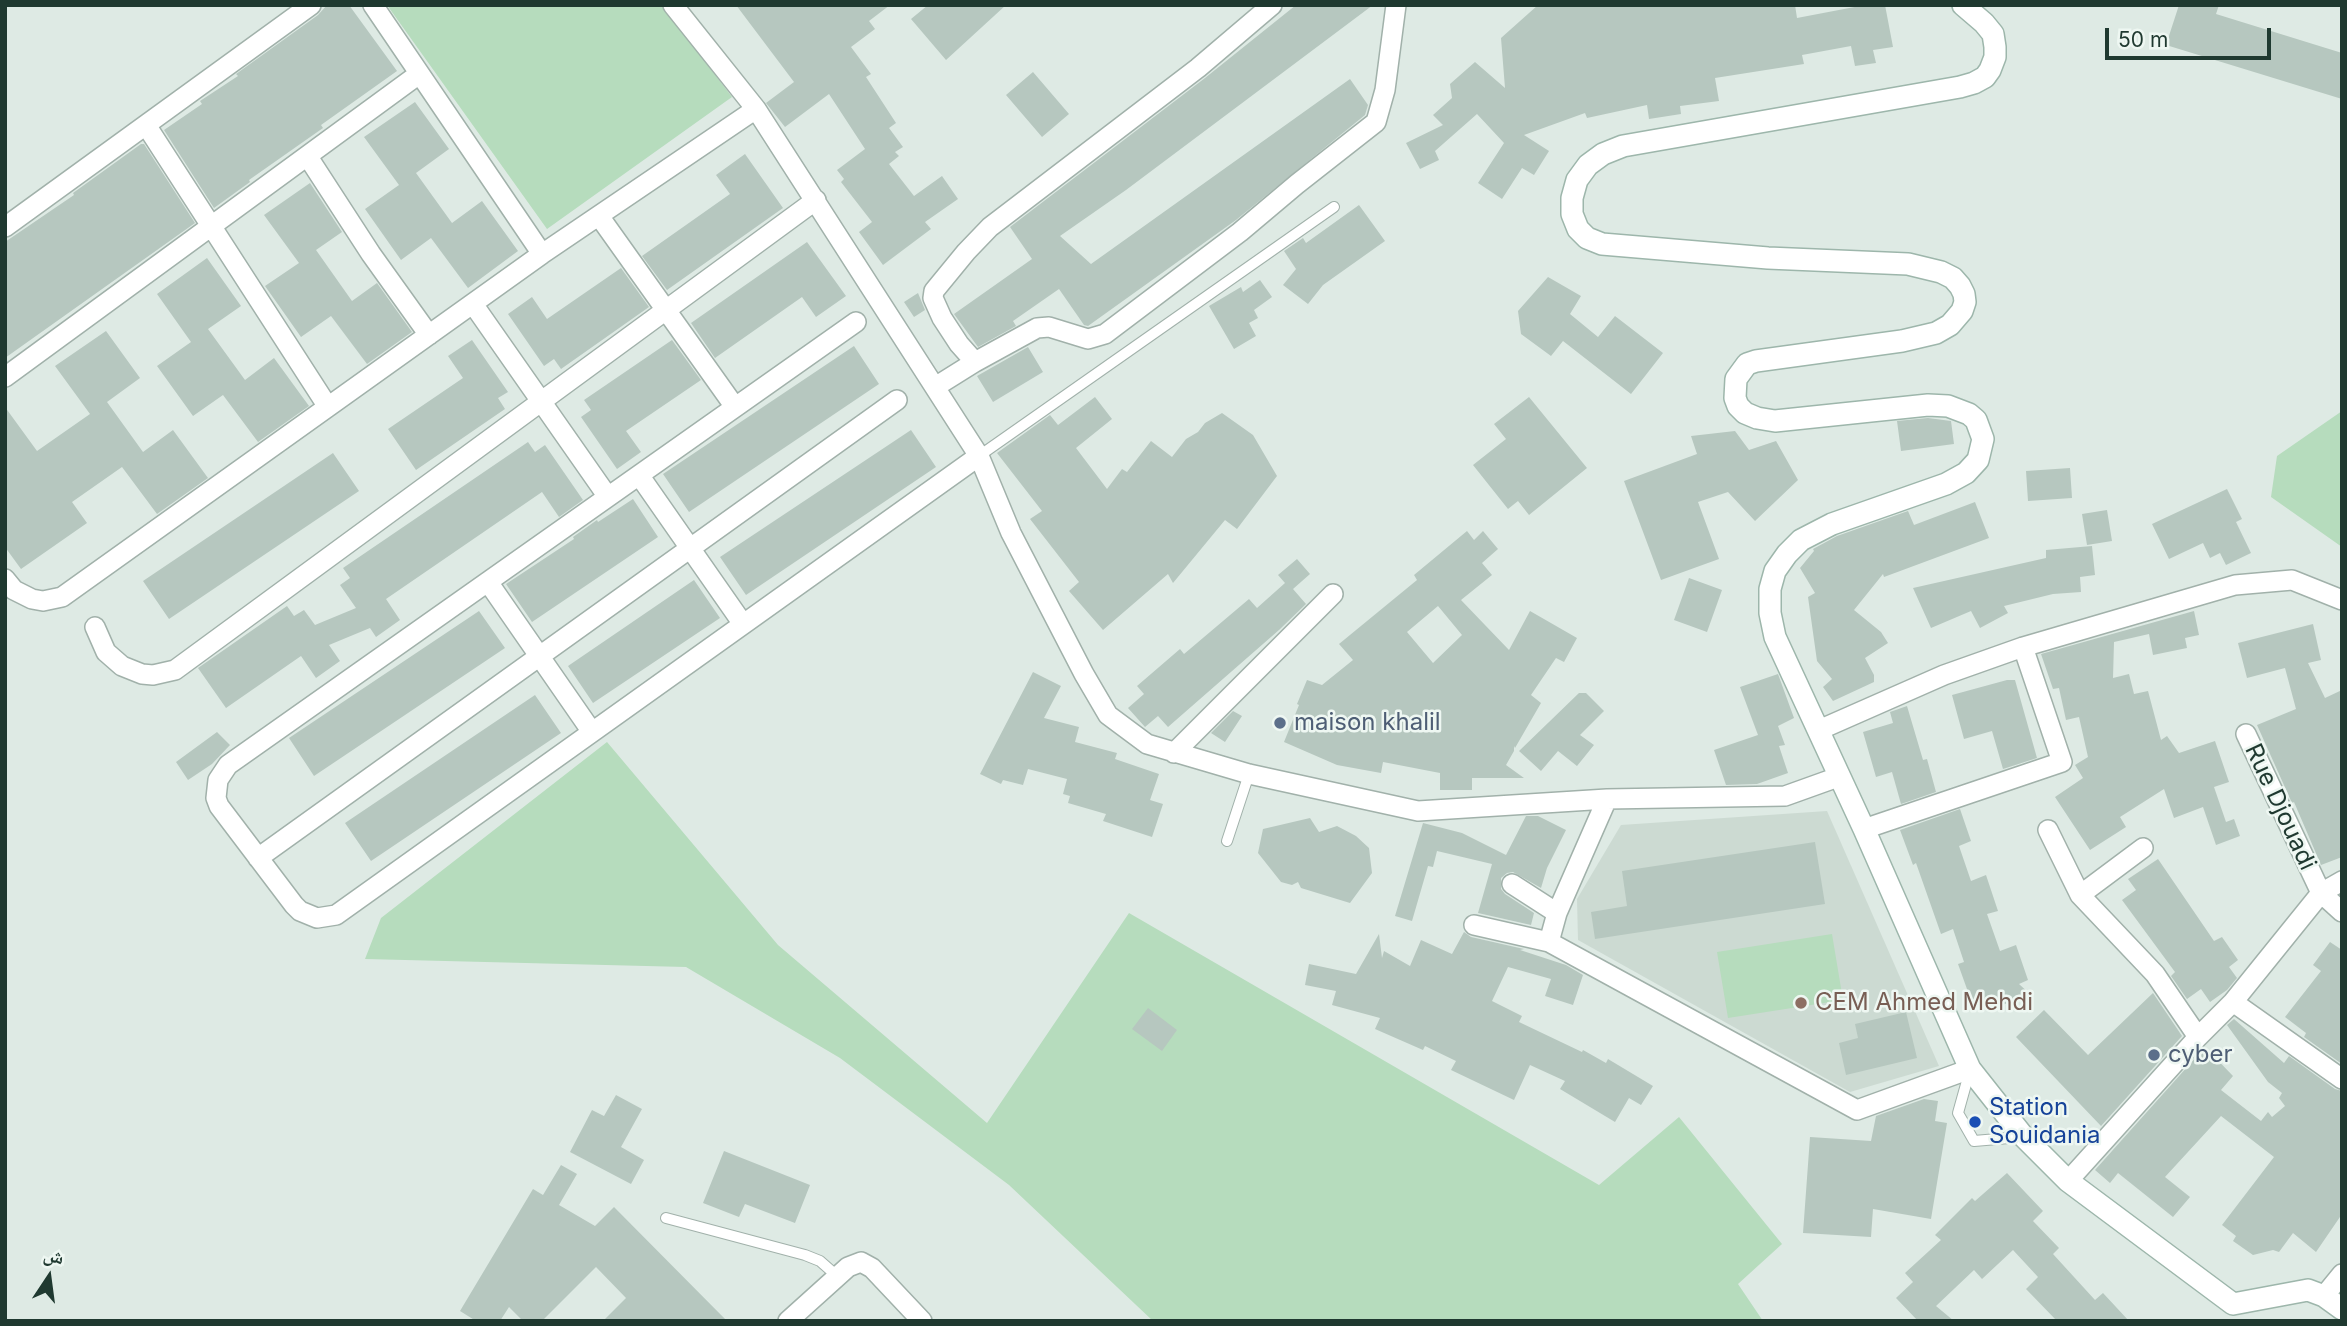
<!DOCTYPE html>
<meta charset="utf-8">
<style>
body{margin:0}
#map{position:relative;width:2347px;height:1326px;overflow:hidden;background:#deeae4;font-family:Inter,"Noto Naskh Arabic",sans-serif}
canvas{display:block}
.frame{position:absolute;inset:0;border:7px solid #1f3930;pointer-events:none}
.north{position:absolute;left:14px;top:1242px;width:70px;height:70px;-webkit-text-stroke:5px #eef7f2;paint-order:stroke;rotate:13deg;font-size:19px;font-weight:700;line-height:28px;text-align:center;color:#1f3930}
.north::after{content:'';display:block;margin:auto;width:24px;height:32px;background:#1f3930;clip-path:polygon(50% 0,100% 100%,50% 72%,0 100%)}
.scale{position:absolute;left:2105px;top:28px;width:166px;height:32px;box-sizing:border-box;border:4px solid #1f3930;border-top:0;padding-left:9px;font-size:21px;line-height:24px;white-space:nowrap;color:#1f3930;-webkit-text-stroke:5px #eef7f2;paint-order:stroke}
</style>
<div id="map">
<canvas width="2347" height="1326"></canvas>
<div class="frame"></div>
<div class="north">ش</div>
<div class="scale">50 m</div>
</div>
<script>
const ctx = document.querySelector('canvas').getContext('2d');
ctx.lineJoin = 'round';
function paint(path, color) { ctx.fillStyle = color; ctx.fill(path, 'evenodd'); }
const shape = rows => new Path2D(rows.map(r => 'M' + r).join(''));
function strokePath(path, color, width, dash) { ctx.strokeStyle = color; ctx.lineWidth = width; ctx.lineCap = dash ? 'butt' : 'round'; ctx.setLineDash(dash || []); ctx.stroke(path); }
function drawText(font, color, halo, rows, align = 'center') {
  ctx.font = font + ' Inter,sans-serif'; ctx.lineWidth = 5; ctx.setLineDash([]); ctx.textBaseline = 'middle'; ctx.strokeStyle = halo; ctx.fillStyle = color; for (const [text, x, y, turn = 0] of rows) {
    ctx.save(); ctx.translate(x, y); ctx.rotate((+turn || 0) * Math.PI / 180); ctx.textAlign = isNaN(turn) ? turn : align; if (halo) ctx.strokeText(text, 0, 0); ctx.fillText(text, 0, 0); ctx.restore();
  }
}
const built = shape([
 [1827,811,1939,1066,1850,1092,1578,940,1577,899,1621,825]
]);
const green = shape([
 [387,5,662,5,732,97,547,229],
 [2342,411,2342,547,2271,497,2277,456],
 [607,742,778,945,987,1123,1129,913,1599,1185,1679,1117,1782,1244,1738,1284,1763,1321,1153,1321,1009,1185,840,1058,686,967,365,959,381,918],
 [1832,934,1843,1000,1728,1018,1717,952]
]);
const building = shape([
 [327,5,349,5,397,71,321,125,323,128,249,180,250,182,214,208,164,130,202,104,200,101,238,76,236,74,318,15],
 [736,5,890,5,869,21,875,29,851,47,871,74,866,77,896,123,889,128,903,147,895,152,899,156,889,164,914,196,942,176,958,199,925,222,931,229,883,265,859,232,872,222,841,182,844,179,837,170,865,149,829,94,785,127,766,103,794,82],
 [928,5,1006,5,946,60,911,19],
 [1296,5,1373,5,1126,190,1060,236,1091,264,1350,79,1368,105,1365,115,1236,220,1088,326,1084,325,1059,289,1013,321,1016,326,978,347,954,314,1032,259,1010,227,1205,78],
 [1538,5,1795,5,1797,18,1865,5,1885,5,1893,47,1873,50,1876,63,1855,66,1851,46,1802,55,1804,64,1715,78,1719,101,1680,106,1681,114,1649,119,1647,105,1587,118,1585,113,1524,135,1549,151,1534,175,1522,168,1502,199,1478,183,1504,143,1477,114,1435,151,1439,160,1420,169,1406,143,1443,125,1433,115,1452,98,1450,84,1475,62,1505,88,1501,38],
 [2179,5,2219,5,2216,14,2342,53,2342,99,2166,45],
 [1033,72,1069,114,1042,137,1006,95],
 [415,102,449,149,416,173,452,223,482,201,518,251,468,288,431,238,401,260,365,209,399,185,364,137],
 [141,144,144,144,195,223,5,358,5,242,74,195,73,193],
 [745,154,783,208,667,290,642,256,730,194,716,175],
 [310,183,342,232,316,250,352,301,377,283,412,332,367,364,331,316,301,337,265,286,299,263,264,215],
 [1359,205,1385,241,1323,285,1308,304,1283,285,1296,269,1284,251,1303,238,1306,243],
 [807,242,846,296,816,317,802,297,715,358,691,323],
 [207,258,241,306,208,329,245,380,274,358,309,406,258,442,223,395,193,416,157,366,191,342,157,294],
 [621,268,649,307,561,369,554,359,544,366,508,314,532,297,547,319],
 [1548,277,1581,296,1570,314,1598,337,1615,316,1663,353,1631,394,1563,341,1551,356,1521,334,1518,311],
 [1260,280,1272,297,1254,310,1258,318,1249,323,1256,336,1234,349,1209,306,1241,287,1243,292],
 [918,293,925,310,914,317,904,302],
 [106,331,140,378,107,402,143,452,173,430,208,478,157,514,122,467,72,502,87,523,21,569,5,547,5,407,37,451,90,414,55,366],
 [472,340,508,392,498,398,505,409,416,470,388,429,463,378,448,356],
 [672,340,701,380,626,431,641,452,617,469,581,417,591,410,584,400],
 [854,346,879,384,689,512,663,474],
 [1028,347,1043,372,993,402,977,376],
 [1095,397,1112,419,1076,448,1107,489,1122,469,1127,472,1151,441,1172,457,1186,439,1198,432,1205,423,1222,413,1253,435,1277,476,1237,529,1225,520,1173,583,1168,574,1103,630,1069,591,1079,582,1030,519,1042,511,997,453,1050,415,1058,425],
 [1529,397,1587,468,1529,515,1518,501,1508,509,1473,465,1506,439,1494,424],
 [1928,418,1951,421,1954,444,1901,451,1897,421],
 [911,430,936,467,746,595,720,557],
 [1735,431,1749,450,1776,441,1798,480,1755,521,1728,492,1698,502,1719,559,1661,580,1624,481,1697,454,1691,436],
 [528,442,535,452,545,445,583,500,559,517,542,492,386,599,400,620,376,637,370,628,329,645,340,661,316,678,301,656,226,708,198,668,287,606,294,616,304,610,315,625,356,608,340,585,350,578,343,568],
 [333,453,359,491,169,619,143,581],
 [2070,468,2072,498,2028,501,2026,471],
 [2227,489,2242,519,2236,522,2251,553,2226,565,2220,553,2210,558,2203,543,2169,559,2152,524],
 [633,499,658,537,532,622,506,584,574,539,573,537,597,520,598,522],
 [1975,502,1989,538,1884,577,1883,574,1854,610,1881,632,1888,643,1865,658,1874,675,1874,682,1833,701,1823,687,1832,679,1817,661,1808,597,1815,593,1800,568,1814,551,1813,549,1837,536,1908,511,1914,525],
 [2107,510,2112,541,2087,545,2082,514],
 [1467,531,1474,540,1483,531,1498,549,1482,563,1492,575,1461,600,1509,650,1530,611,1577,638,1564,662,1556,658,1531,695,1541,703,1515,748,1514,746,1514,751,1506,765,1524,778,1472,778,1472,790,1440,790,1440,773,1383,762,1381,773,1337,765,1284,742,1299,705,1297,704,1307,680,1322,685,1353,660,1339,644,1417,580,1414,575],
 [1438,606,1462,635,1433,663,1407,632],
 [2092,546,2095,575,2080,577,2081,592,2053,594,2004,606,2008,613,1980,628,1971,611,1931,628,1913,588,2046,558,2046,550],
 [1297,559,1310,574,1293,589,1306,604,1279,630,1168,727,1158,716,1145,727,1128,708,1144,694,1137,686,1180,649,1184,654,1249,599,1257,608,1285,583,1278,575],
 [1689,578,1722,590,1707,632,1674,620],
 [694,580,720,618,593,703,568,666],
 [479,611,505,648,314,776,289,738],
 [2194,611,2199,635,2185,638,2187,648,2153,655,2149,634,2114,642,2113,678,2129,674,2134,694,2148,691,2161,740,2167,736,2179,753,2215,741,2229,782,2214,787,2226,822,2234,819,2240,836,2216,845,2203,807,2174,818,2164,789,2120,817,2126,827,2090,850,2055,797,2083,778,2075,765,2088,757,2079,717,2066,720,2059,688,2053,689,2041,654],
 [2313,624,2321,660,2308,663,2325,698,2342,690,2342,857,2321,865,2294,802,2292,803,2257,725,2296,709,2285,668,2247,678,2238,643],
 [1033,672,1061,686,1044,718,1079,727,1075,742,1117,753,1115,759,1159,774,1150,800,1163,804,1152,837,1103,821,1106,814,1068,803,1070,796,1063,794,1067,779,1028,769,1023,785,1003,780,1001,784,980,774],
 [1778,674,1794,718,1778,726,1785,745,1779,746,1788,773,1757,784,1726,785,1714,750,1758,735,1740,687],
 [2007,680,2015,680,2037,758,2003,769,1992,731,1964,739,1952,695],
 [1579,693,1586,693,1604,711,1580,735,1594,745,1577,766,1558,751,1541,771,1519,751],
 [535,695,561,733,371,861,345,823],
 [1907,706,1923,760,1927,759,1936,792,1901,804,1892,772,1876,777,1863,732,1893,723,1890,712],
 [1233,711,1242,716,1225,742,1211,733],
 [217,732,230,745,212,764,188,780,176,762],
 [1960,809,1971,841,1959,846,1971,881,1986,875,1998,911,1987,914,2000,951,2016,945,2028,980,2019,984,2031,995,1988,1010,1984,999,1972,1003,1958,964,1964,962,1953,929,1941,934,1916,863,1913,865,1900,830],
 [1526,816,1538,816,1566,830,1547,868,1541,888,1513,872,1507,873,1501,878,1501,889,1505,894,1534,913,1531,925,1478,913,1492,864,1437,851,1433,867,1428,866,1412,921,1395,916,1423,823,1462,833,1506,855],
 [1310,818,1319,832,1337,826,1356,836,1369,848,1372,873,1350,903,1301,888,1298,882,1292,885,1281,882,1258,853,1263,829],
 [1815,842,1825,904,1595,939,1591,912,1627,906,1622,871],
 [2158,859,2214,941,2222,937,2238,960,2229,967,2237,978,2227,990,2210,1002,2201,989,2187,999,2171,976,2175,972,2122,900,2136,890,2128,879],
 [1464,932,1471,937,1524,949,1520,950,1566,965,1583,975,1573,1005,1545,996,1551,979,1508,967,1492,1001,1522,1016,1519,1022,1582,1052,1583,1050,1606,1063,1608,1059,1653,1086,1641,1105,1629,1098,1615,1122,1560,1089,1565,1081,1530,1065,1514,1100,1451,1070,1456,1061,1425,1046,1423,1050,1375,1029,1380,1018,1332,1005,1336,991,1305,985,1309,964,1356,974,1379,934,1382,958,1384,951,1410,966,1421,940,1452,954],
 [2330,942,2342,950,2342,1064,2304,1037,2306,1033,2285,1017,2321,971,2313,965],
 [2153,993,2182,1036,2101,1126,2016,1037,2044,1010,2088,1055],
 [1148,1008,1177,1030,1162,1051,1132,1029],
 [1906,1012,1917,1058,1846,1075,1839,1043,1858,1038,1855,1024],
 [2234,1019,2284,1063,2289,1056,2335,1089,2342,1091,2342,1214,2316,1252,2293,1233,2279,1252,2273,1250,2253,1255,2233,1241,2236,1236,2222,1225,2274,1157,2221,1116,2165,1177,2190,1197,2173,1217,2118,1173,2110,1183,2095,1170,2205,1047,2233,1076,2221,1090,2261,1121,2268,1112,2272,1117,2285,1106,2279,1098,2282,1093,2268,1082,2227,1025],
 [616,1095,642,1109,621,1147,644,1160,631,1184,570,1152,592,1110,604,1116],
 [1924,1099,1938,1101,1935,1121,1947,1123,1931,1219,1873,1209,1871,1237,1803,1233,1810,1137,1871,1141,1876,1116],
 [724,1151,810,1185,795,1223,745,1204,739,1217,703,1203],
 [561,1165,577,1174,559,1205,595,1226,614,1207,727,1321,603,1321,626,1298,596,1267,542,1321,523,1321,509,1307,500,1321,476,1321,460,1311,533,1189,543,1195],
 [2007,1173,2043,1211,2033,1221,2059,1248,2053,1254,2095,1300,2103,1293,2129,1321,2057,1321,2026,1289,2038,1277,2013,1250,1982,1279,1974,1270,1936,1306,1954,1321,1918,1321,1896,1298,1913,1282,1905,1273,1941,1240,1935,1235,1972,1198,1975,1201]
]);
const lane = shape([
 [979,456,1334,207],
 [1227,841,1249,774],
 [1970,1070,1958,1113,1974,1141,2021,1137],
 [666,1218,805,1255,820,1261,837,1276]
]);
const street = shape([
 [373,5,542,254],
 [673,5,756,109,979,456,1011,533,1084,674,1108,715,1147,744,1249,774,1418,811,1607,799,1785,796,1838,777],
 [146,125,328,407],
 [308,157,371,254,429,335],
 [599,216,735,407],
 [5,227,311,5],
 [473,304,608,497],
 [856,322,228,765,218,780,216,798,219,806,294,905,300,911,317,918,336,915,979,456],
 [975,362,959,344,942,318,933,298,934,291,966,252,990,227,1198,68,1272,5],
 [5,377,419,74],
 [935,387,975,362,1037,328,1049,327,1088,339,1105,334,1240,232,1297,184,1376,122,1385,90,1396,5],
 [639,475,743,624],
 [5,579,14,590,32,599,43,601,62,597,542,254,756,109],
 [488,582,592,732],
 [95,627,106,652,122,666,142,674,153,675,175,670,816,200],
 [1819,730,1944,675,2023,647,2235,585,2292,580,2342,600],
 [2246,734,2321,893,2342,912],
 [1174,753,1333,594],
 [1864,829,2062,762,2023,647],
 [2048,830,2080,895,2155,974,2198,1037],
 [258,858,897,400],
 [1512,884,1557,913],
 [2080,895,2143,848],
 [1474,925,1549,942,1857,1110,1970,1069],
 [1549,942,1557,913,1607,799],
 [2233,1002,2342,1079],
 [2068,1181,2198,1037,2233,1002,2321,893,2342,881],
 [2324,1296,2342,1274],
 [788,1321,848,1267,861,1262,872,1268,922,1321]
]);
const secondary = shape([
 [1963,5,1984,23,1993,34,1995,47,1995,57,1990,70,1985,77,1974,83,1960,87,1623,146,1603,154,1588,165,1577,180,1572,198,1572,214,1578,229,1587,238,1602,244,1768,258,1908,264,1941,272,1953,278,1960,286,1964,294,1965,302,1962,311,1950,325,1936,333,1902,341,1756,361,1747,364,1736,379,1735,398,1738,406,1745,413,1757,418,1775,421,1928,405,1948,406,1969,414,1976,420,1983,439,1978,460,1966,473,1946,484,1832,524,1801,540,1787,554,1775,571,1770,589,1770,613,1775,637,1864,829,1970,1069,2023,1136,2068,1181,2233,1304,2308,1290,2324,1296,2342,1309]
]);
const markers = [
 [1280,723,7,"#5c6f8a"],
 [1801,1003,7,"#8d6e63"],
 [2154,1055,7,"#5c6f8a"],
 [1975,1122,7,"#1a4fb4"]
];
const serviceNames = [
 ["maison khalil",1294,723],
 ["cyber",2168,1055]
];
const streetNames = [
 ["Rue Djouadi",2280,807,65]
];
const educationNames = [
 ["CEM Ahmed Mehdi",1815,1003]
];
const transitNames = [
 ["Station",1989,1108],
 ["Souidania",1989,1136]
];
paint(built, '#ccdad2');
paint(green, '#b6dcbd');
paint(building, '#b6c7bf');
strokePath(lane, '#a1b1aa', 12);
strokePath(street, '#a1b1aa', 22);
strokePath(secondary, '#9db6ab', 24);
strokePath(lane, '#fff', 10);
strokePath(street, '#fff', 19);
strokePath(secondary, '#fff', 21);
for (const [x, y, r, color] of markers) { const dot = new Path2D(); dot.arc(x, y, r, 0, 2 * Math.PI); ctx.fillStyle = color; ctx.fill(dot); strokePath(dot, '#eef7f2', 2.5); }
drawText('24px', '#4e5e75', '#eef7f2', serviceNames, 'left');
drawText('24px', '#1f3930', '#eef7f2', streetNames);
drawText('24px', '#785e54', '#eef7f2', educationNames, 'left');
drawText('24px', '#164399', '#eef7f2', transitNames, 'left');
</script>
